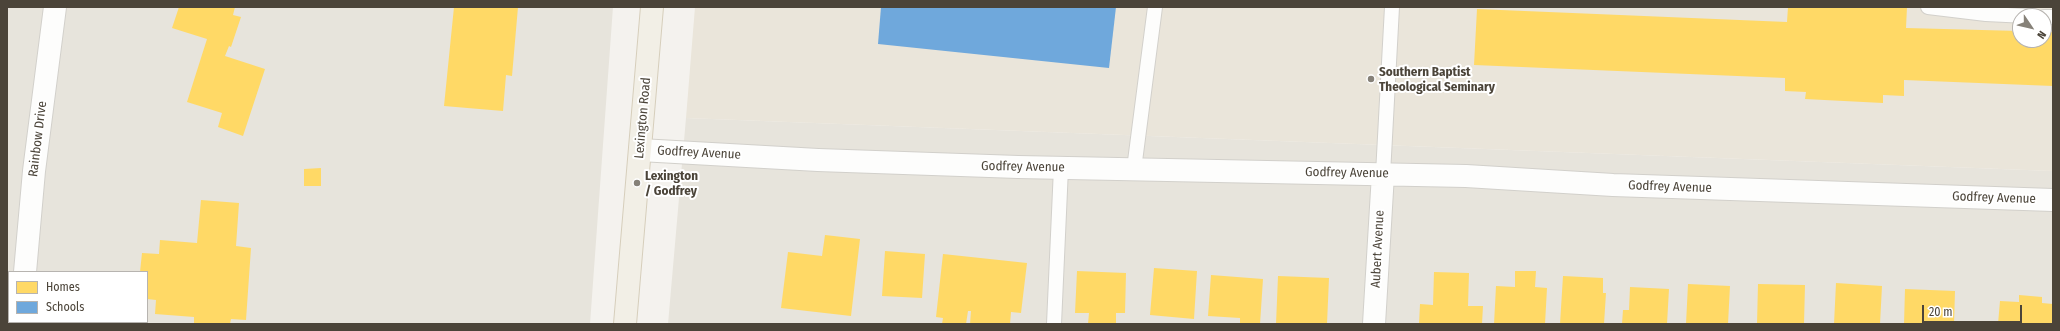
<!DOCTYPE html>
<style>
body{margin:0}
#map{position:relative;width:2060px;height:331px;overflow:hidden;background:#f4f2ee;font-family:"Fira Sans Condensed",sans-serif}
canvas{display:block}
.frame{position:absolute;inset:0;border:8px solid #4b4439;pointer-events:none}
.legend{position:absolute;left:8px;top:271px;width:140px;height:52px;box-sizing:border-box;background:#fff;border:1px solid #b7b4b0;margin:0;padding:5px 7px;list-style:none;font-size:12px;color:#4b4439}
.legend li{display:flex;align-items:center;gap:8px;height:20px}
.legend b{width:20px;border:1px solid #b7b4b0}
.north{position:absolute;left:2012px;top:8px;width:40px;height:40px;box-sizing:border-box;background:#fff;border:1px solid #b7b4b0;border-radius:50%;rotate:125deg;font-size:11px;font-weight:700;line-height:16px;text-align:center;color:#4b4439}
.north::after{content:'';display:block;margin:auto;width:14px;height:18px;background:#868178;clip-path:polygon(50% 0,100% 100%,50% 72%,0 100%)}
.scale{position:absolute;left:1922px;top:305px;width:100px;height:18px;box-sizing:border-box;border:2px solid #4b4439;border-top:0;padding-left:5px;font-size:12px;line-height:14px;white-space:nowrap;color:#4b4439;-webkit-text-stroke:3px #fff;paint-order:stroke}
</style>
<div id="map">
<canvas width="2060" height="331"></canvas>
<div class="frame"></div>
<ul class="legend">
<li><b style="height:11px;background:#ffd966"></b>Homes</li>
<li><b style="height:11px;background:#6fa8dc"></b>Schools</li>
</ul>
<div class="north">N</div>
<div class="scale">20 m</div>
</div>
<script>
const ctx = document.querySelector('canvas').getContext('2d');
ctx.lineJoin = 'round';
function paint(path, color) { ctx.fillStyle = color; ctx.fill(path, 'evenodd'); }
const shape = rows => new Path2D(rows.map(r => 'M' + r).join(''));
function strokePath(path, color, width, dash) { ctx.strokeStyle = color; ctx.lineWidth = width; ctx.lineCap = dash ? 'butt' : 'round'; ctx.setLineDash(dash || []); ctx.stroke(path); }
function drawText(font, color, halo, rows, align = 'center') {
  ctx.font = font + ' "Fira Sans Condensed",sans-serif'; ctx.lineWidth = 4; ctx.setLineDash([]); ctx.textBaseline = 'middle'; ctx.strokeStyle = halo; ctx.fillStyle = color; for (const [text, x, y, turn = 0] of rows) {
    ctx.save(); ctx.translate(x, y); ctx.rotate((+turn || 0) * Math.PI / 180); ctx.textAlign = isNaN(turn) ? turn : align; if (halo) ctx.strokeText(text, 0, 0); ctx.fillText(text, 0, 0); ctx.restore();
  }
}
const residential = shape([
 [7,7,613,7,590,324,7,324],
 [9,272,147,272,147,322,9,322],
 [686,118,2053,171,2053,324,668,324]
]);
const education = shape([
 [695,7,2053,7,2053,171,686,118],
 [2020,16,2044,16,2044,40,2020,40]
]);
const homes = shape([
 [179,7,235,7,233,15,241,17,231,47,229,46,225,56,265,69,243,136,218,127,222,113,187,102,207,39,172,28],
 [454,7,518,7,512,76,506,75,503,111,444,106],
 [1788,7,1907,7,1906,28,2020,31,2020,40,2044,40,2044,32,2053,32,2053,86,1904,80,1904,96,1883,95,1883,103,1805,99,1806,92,1785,91,1785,78,1474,65,1477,9,1787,22],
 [321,168,321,186,304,186,304,169],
 [201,200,239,203,236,246,251,248,246,320,231,319,230,324,194,324,194,317,155,314,156,300,147,299,147,272,140,272,142,253,159,254,160,240,197,243],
 [825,235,860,239,851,316,781,308,788,252,822,256],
 [885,251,925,254,922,298,882,296],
 [943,254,1027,263,1021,313,1011,312,1010,324,970,324,971,311,968,311,966,324,942,324,943,318,936,317],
 [1154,268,1197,271,1194,319,1150,315],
 [1077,271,1126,273,1125,313,1116,313,1116,324,1088,324,1089,313,1075,313],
 [1515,271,1536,271,1535,287,1547,288,1545,324,1494,324,1496,286,1515,287],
 [1434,272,1469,273,1468,306,1483,306,1482,324,1419,324,1420,304,1433,305],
 [1211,275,1263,279,1260,324,1240,324,1240,318,1208,316],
 [1278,276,1329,278,1327,324,1276,324],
 [1563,276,1603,278,1603,293,1606,293,1604,324,1560,324],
 [1836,283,1882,286,1880,324,1834,324],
 [1688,284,1730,286,1728,324,1686,324],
 [1758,284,1805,285,1804,324,1757,324],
 [1630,287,1669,289,1667,324,1622,324,1623,310,1629,310],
 [1905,289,1955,291,1954,324,1904,324],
 [2019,295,2042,297,2042,303,2053,304,2053,324,1998,324,2000,301,2019,302]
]);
const schools = shape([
 [881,7,1116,7,1109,68,878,44]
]);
const lane = shape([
 [1928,7,1986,14,2027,16],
 [2044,17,2053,17],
 [1134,169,1155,7],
 [1383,174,1392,7],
 [1054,324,1061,168]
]);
const street = shape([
 [640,150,818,160,1018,167,1466,176,1613,185,2053,200],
 [25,272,34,171,55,7],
 [20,324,20,322],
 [1374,324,1383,174]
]);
const primary = shape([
 [625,324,652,7]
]);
const markers = [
 [1371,79,4,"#868178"],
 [637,183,4,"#868178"]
];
const poiNames = [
 ["Southern Baptist",1379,72],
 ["Theological Seminary",1379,87],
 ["Lexington",645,176],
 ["/ Godfrey",645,191]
];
const streetNames = [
 ["Lexington Road",643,118,-85],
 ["Rainbow Drive",38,139,-83],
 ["Godfrey Avenue",699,153,3],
 ["Godfrey Avenue",1023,167,1],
 ["Godfrey Avenue",1347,173,1],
 ["Godfrey Avenue",1670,187,2],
 ["Godfrey Avenue",1994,198,2],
 ["Aubert Avenue",1378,249,-87]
];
paint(residential, '#e7e4dc');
paint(education, '#eae5da');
paint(homes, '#ffd966');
paint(schools, '#6fa8dc');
strokePath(lane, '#d2d0cb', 16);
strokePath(street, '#d2d0cb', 24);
strokePath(primary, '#d6cebb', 24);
strokePath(lane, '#fdfdfc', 14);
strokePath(street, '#fdfdfc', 22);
strokePath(primary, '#f2efe6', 22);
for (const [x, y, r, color] of markers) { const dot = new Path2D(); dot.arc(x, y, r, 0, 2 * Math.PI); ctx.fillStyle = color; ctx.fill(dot); strokePath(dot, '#fff', 1.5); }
drawText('bold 13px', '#4b4439', '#fff', poiNames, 'left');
drawText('13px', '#4b4439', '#fff', streetNames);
</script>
